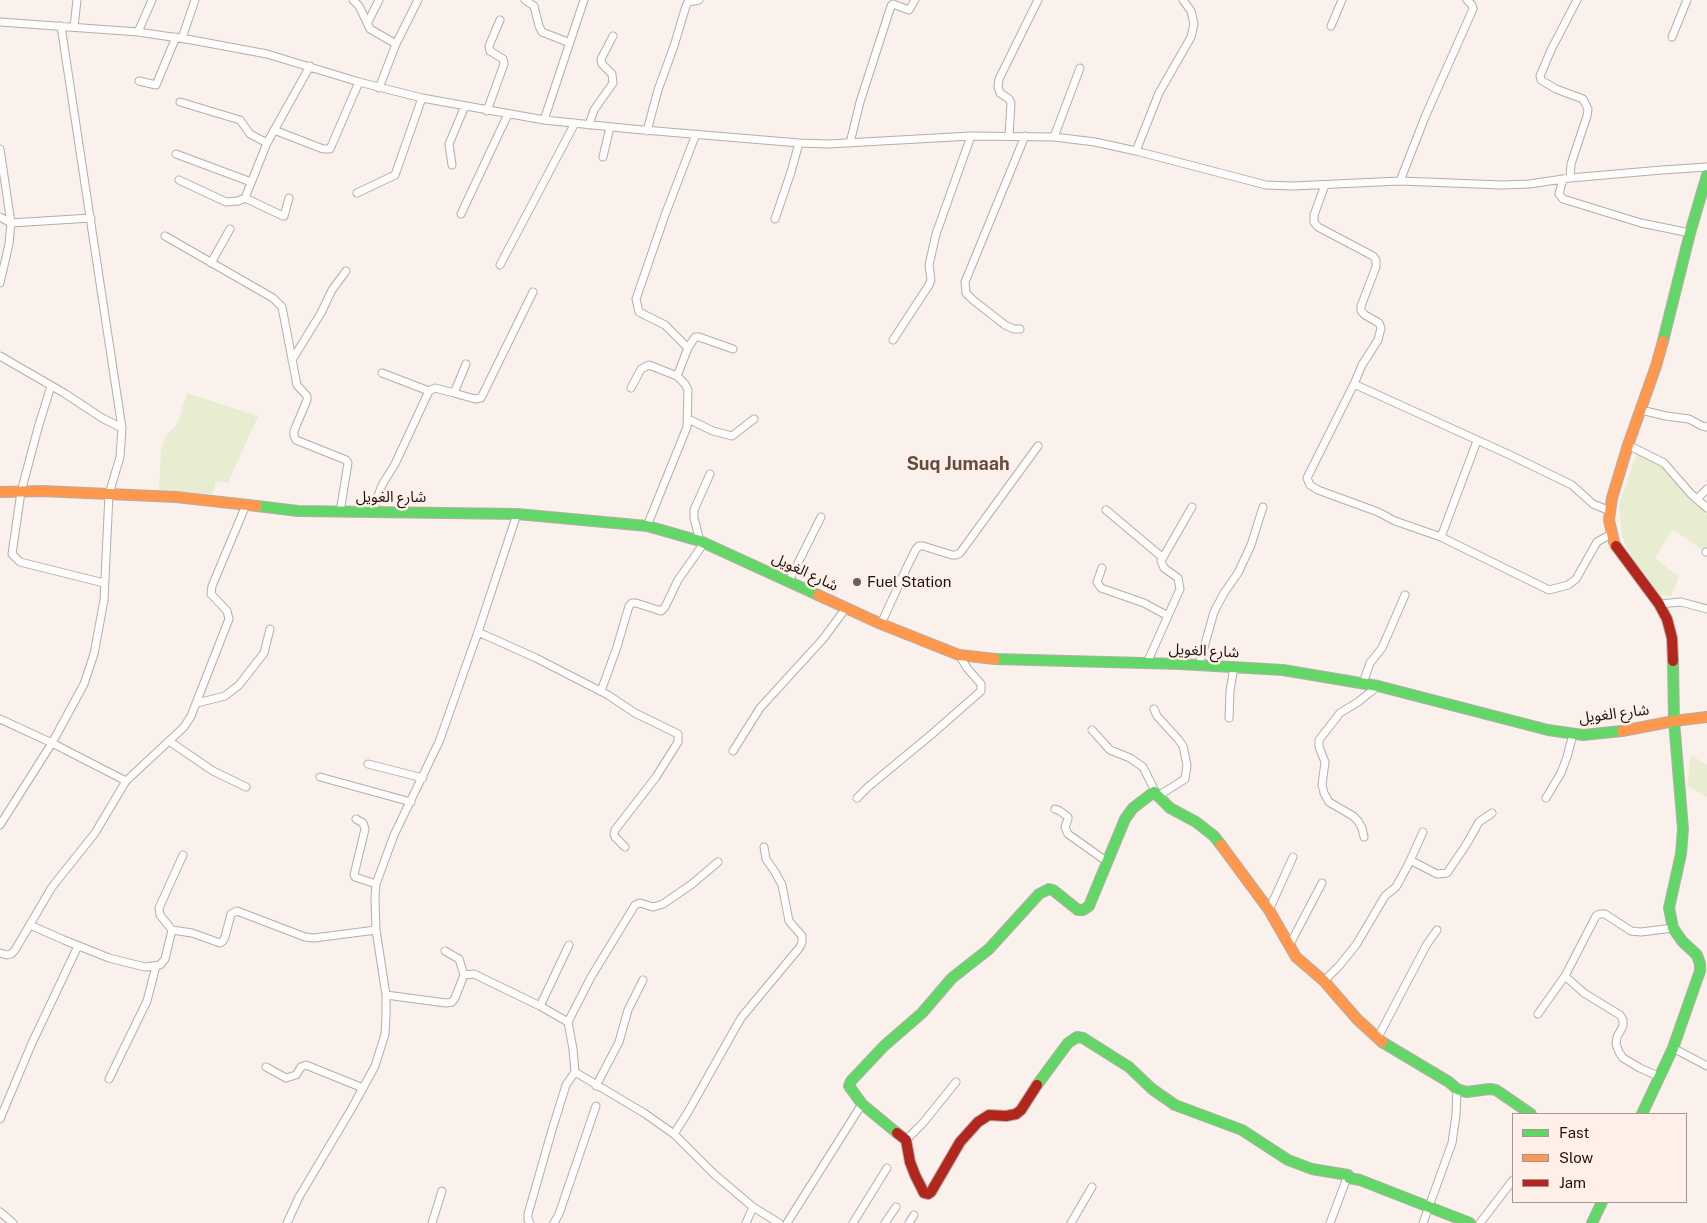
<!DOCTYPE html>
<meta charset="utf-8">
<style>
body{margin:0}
#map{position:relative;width:1707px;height:1223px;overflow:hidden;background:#faf1ed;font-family:"Public Sans",sans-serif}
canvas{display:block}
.legend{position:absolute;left:1512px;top:1113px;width:175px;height:90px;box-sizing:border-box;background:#ffefe8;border:1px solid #a49791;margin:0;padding:6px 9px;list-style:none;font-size:15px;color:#1c140f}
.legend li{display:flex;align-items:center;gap:10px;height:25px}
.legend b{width:25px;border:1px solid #a49791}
</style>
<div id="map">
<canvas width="1707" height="1223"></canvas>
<ul class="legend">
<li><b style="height:6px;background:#63d668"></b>Fast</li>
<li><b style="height:6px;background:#ff974d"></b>Slow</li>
<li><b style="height:6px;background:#b3261e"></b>Jam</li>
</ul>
</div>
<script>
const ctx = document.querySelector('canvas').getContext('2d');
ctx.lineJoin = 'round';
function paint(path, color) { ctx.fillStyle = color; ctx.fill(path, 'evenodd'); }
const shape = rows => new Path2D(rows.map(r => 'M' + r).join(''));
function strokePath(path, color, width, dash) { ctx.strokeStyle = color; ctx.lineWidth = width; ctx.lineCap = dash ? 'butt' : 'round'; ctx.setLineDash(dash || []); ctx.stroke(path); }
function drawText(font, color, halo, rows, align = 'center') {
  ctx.font = font + ' "Public Sans","Noto Sans Arabic",sans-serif'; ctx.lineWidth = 5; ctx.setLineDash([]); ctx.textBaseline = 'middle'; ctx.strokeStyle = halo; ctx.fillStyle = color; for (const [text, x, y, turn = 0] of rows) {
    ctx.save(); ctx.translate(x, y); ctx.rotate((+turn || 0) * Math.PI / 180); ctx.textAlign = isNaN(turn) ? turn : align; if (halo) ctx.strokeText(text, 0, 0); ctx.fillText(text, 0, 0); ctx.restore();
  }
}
const green = shape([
 [187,393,258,416,228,483,216,481,213,494,159,490,161,450,164,439,178,422],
 [1637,453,1659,463,1693,502,1707,511,1707,546,1703,551,1673,529,1655,558,1679,577,1671,596,1660,595,1629,552,1622,536,1619,505],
 [1691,755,1707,765,1707,797,1687,786]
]);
const street = shape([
 [353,0,359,6,370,29,396,44,379,88],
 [525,0,534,6,539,26,542,32,570,43],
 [0,22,138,32,192,40,267,54,359,82,422,98,544,120,632,129,799,143,828,144,971,136,1054,137,1095,142,1136,151,1266,185,1293,186,1400,181,1502,185,1529,184,1570,178,1662,170,1707,167],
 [368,22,379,0],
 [61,26,122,428,120,457,109,494,104,600,94,654,84,684,52,743,126,781],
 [1331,26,1342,0],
 [74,27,77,0],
 [138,32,152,0],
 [1672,37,1687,0],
 [182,38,195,0],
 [396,44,418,0],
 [139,81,156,85,176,37],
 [180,102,240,120,250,134,267,143],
 [487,111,504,64,503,59,490,51,489,46,500,20],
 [544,120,584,0],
 [589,125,594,110,613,83,612,74,602,64,601,59,613,36],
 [274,130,323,149,330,149,359,82],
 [647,131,658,90,674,46,686,6,688,2,699,0],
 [1009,136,1011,103,1009,99,1000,93,998,87,999,79,1038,0],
 [1054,137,1080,68],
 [850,143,860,102,891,6,893,4,909,10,915,0],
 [0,149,11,223,9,244,0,283],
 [1136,151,1159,93,1191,37,1194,24,1191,11,1183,0],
 [176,154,251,182],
 [603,157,610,127],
 [452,165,449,144,465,106],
 [1570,178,1571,164,1587,116,1588,109,1583,99,1556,89,1541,80,1540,76,1551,50,1577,0],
 [1563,179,1559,194,1563,199,1641,223,1690,233],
 [179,180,226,202,238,201,245,198],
 [1400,181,1425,117,1473,9,1472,5,1467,0],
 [1325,185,1314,215,1314,222,1318,227,1373,256,1376,260,1376,267,1361,306,1361,311,1365,315,1379,323,1381,328,1378,340,1362,365,1354,384,1307,478,1310,485,1318,490,1378,512,1395,521,1441,537,1549,590,1568,585,1576,579,1597,542,1611,534],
 [357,193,395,175,422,98],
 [289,198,284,216,283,216,245,198,267,143,310,66],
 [461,214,508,114],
 [0,217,11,223,91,218],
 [775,219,791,172,799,143],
 [165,236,273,298,282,307,296,380,297,385,307,396,307,400,294,431,294,436,296,440,346,460,348,463,340,512],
 [211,263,230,229],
 [500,265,575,123],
 [1020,329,1014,329,1005,325,973,300,966,293,965,282,1025,136],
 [893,340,929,285,931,280,929,265,936,234,971,136],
 [688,348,665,325,639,312,636,299,665,215,696,134],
 [0,356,64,393,102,418,122,428],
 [292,360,321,313,332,290,346,271],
 [382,373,429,391],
 [677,376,688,348,695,337,699,337,733,349],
 [1354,384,1510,455,1572,485,1593,504,1610,511],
 [51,386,38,428,21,492,12,554,20,562,104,583],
 [631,388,641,369,649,365,677,376,685,384,688,390,687,427,647,526],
 [454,393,475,399,481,398,533,292],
 [1641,410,1666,416,1689,419,1702,426,1707,427],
 [688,419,713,431,732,436,754,419],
 [1628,445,1664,463,1691,494,1707,508],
 [1697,499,1707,489],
 [1106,510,1162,557],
 [372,512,382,485,395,464,429,391,435,388,454,393,466,364],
 [1441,537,1477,441],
 [700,541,694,518,694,510,710,474],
 [1706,552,1707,552],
 [1102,568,1097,582,1101,588,1144,603,1168,616],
 [789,581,821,517],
 [1659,604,1681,602,1707,609],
 [881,624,907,567,916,549,919,546,923,546,952,555,956,555,960,553,1038,446],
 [478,632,536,658,608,695,635,713,678,734,678,742,656,777,615,830,614,834,615,837,625,847],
 [1147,663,1180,589,1178,578,1164,568,1161,561,1192,507],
 [1199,665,1214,612,1224,593,1238,573,1251,545,1263,507],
 [1363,683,1370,663,1382,648,1405,595],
 [601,691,617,647,629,606,632,603,636,603,661,611,665,607,678,580,704,543],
 [197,703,225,696,239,685,264,653,270,629],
 [1154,709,1157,716,1178,739,1183,746,1187,765,1185,779,1158,796],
 [1229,718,1230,691,1234,667],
 [0,719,52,743,0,825],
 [1092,730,1110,750,1130,758,1143,767,1153,787,1154,792],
 [169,741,213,771,246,787],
 [733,751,760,708,823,639,846,608],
 [368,764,423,778],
 [320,777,411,802],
 [857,798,868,787,932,734,981,691,981,684,967,668,959,655],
 [1546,798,1561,773,1567,757,1573,734],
 [1055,809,1060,811,1068,817,1068,819,1065,827,1068,834,1106,861],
 [356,819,363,823,365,829,354,875,355,877,376,884],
 [1364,837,1362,828,1358,821,1353,816,1329,802,1324,793,1322,785,1325,762,1319,747,1319,740,1340,713,1358,702,1378,686],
 [183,855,159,908,160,915,172,930,192,933,220,943,223,941,225,937,231,914,237,911,305,937,314,938,376,930],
 [1410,860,1437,874,1447,873,1466,845,1479,822,1492,813],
 [1269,910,1293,857],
 [30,925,64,940,109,958,145,967,160,965,165,959,172,930],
 [1289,946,1322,883],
 [445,951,459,959,464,975],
 [0,953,7,955,11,954,15,950,52,887,95,833,126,781,184,727,191,716,229,619,227,611,211,594,212,586,246,505],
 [1565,976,1584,993,1620,1015,1623,1020,1623,1026,1617,1037,1616,1044,1619,1052,1623,1058,1640,1068,1660,1077],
 [1324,981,1339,966,1356,945,1385,896,1396,887,1408,865,1423,832],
 [386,995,446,1003,452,1002,455,998,464,975,474,974,540,1006,568,1022,573,1049,575,1072,566,1085,552,1130,528,1214,528,1220,530,1223],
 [540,1006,569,945],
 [1538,1014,1565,976,1596,916,1600,914,1605,914,1631,931,1641,932,1673,928],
 [568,1022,591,977,635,905,640,903,653,907,663,904,692,884,718,862],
 [1377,1039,1427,944,1437,930],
 [1673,1048,1707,1066],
 [266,1067,286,1078,296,1075,301,1067,306,1065,363,1088],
 [575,1072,644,1113,674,1134,714,1174,753,1207,779,1223],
 [109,1079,147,1001,156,966],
 [596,1086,619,1042,628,1010,643,980],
 [0,1119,32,1043,78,946],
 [674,1134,688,1112,741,1018,800,947,802,942,802,936,789,921,782,885,775,872,766,859,764,847],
 [906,1140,923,1123,956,1082],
 [0,1212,13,1223],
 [287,1223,299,1197,352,1108,375,1066,381,1047,385,1034,386,1016,386,995,376,930,375,897,376,884,394,835,439,742,478,632,517,514],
 [432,1223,442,1191],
 [554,1223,559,1214,596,1106],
 [746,1223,753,1207],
 [787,1223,862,1104],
 [853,1223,887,1168],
 [885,1223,896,1207],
 [909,1223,914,1215],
 [1071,1223,1092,1187],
 [1330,1223,1348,1175],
 [1423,1223,1452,1143,1456,1115,1457,1089],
 [1480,1223,1513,1180]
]);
const fast = shape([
 [1663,341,1690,233,1707,175],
 [257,506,298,511,517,514,647,526,700,541,818,595],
 [995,659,1180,664,1283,670,1378,686,1548,730,1583,735,1622,731],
 [1382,1042,1449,1082,1457,1089,1466,1092,1490,1089,1496,1090,1531,1114],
 [1037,1085,1068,1043,1077,1037,1083,1038,1129,1067,1152,1089,1175,1105,1242,1130,1288,1160,1312,1169,1348,1175,1349,1178,1360,1180,1470,1223],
 [1642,1114,1673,1048,1700,971,1700,964,1697,955,1682,941,1673,928,1669,908,1681,854,1683,829,1674,721,1673,661],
 [897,1133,862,1104,849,1086,851,1081,884,1046,922,1013,952,978,989,949,1039,894,1049,889,1053,890,1078,910,1083,910,1089,906,1125,819,1133,808,1154,792,1170,808,1196,822,1214,836,1221,845],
 [1592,1223,1602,1202]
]);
const slow = shape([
 [0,492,42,491,176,497,257,506],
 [1616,546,1614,542,1609,520,1612,498,1628,445,1656,366,1663,341],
 [818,595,881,624,959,655,995,659],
 [1622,731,1674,721,1707,717],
 [1221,845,1269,910,1296,957,1324,981,1357,1019,1382,1042]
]);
const jam = shape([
 [1616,546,1659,604,1667,619,1672,638,1673,661],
 [897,1133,906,1140,910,1162,915,1175,924,1193,928,1194,931,1192,960,1142,978,1122,989,1115,1006,1116,1016,1114,1021,1110,1037,1085]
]);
const markers = [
 [857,582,5,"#6a615d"]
];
const streetNames = [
 ["شارع الغويل",391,497],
 ["شارع الغويل",805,572,25],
 ["شارع الغويل",1204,651,3],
 ["شارع الغويل",1614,714,-7]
];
const poiNames = [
 ["Fuel Station",867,582]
];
const quarterNames = [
 ["Suq Jumaah",958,464]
];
paint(green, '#e8edd1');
strokePath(street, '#b5ada9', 9);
strokePath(fast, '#b5ada9', 12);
strokePath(slow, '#b5ada9', 12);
strokePath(jam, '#b5ada9', 12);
strokePath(street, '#fefdfc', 7);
strokePath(fast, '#63d668', 10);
strokePath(slow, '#ff974d', 10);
strokePath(jam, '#b3261e', 10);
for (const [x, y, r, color] of markers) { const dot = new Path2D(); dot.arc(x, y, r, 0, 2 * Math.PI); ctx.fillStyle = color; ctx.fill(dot); strokePath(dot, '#ffefe8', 2); }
drawText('15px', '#1c140f', '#ffefe8', streetNames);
drawText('15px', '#1c140f', '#ffefe8', poiNames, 'left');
drawText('bold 18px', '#624d43', '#ffefe8', quarterNames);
</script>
